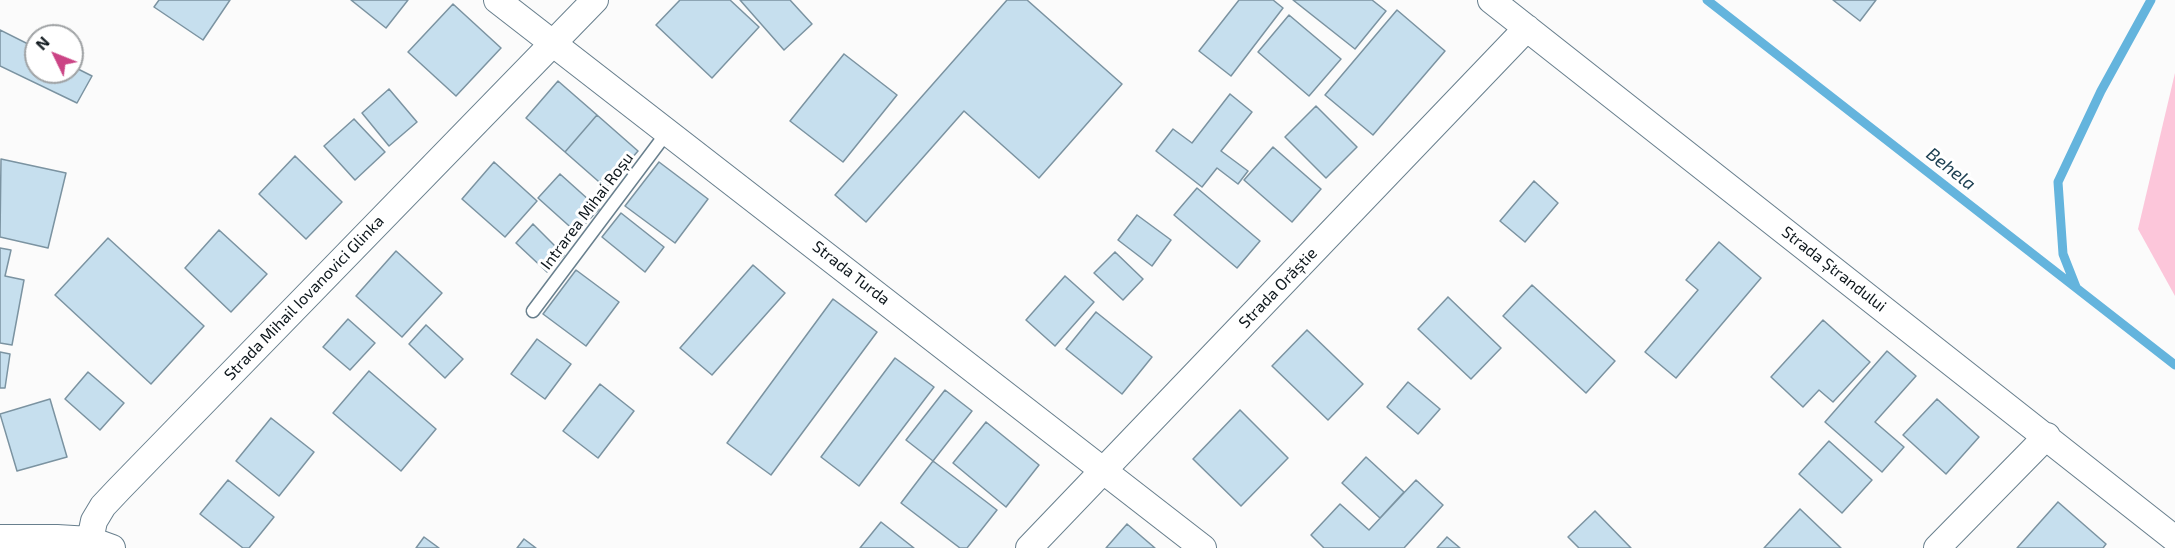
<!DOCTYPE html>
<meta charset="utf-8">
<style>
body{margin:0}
#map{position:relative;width:2175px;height:548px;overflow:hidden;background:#fbfbfb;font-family:"Exo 2",sans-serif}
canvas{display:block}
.north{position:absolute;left:24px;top:24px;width:60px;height:60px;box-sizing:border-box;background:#fff;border:2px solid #9fa2a4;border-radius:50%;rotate:313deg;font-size:16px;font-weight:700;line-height:24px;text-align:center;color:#0e171c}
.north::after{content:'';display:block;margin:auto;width:21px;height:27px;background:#cb4485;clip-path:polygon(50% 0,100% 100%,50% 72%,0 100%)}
</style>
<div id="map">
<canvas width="2175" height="548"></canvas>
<div class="north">N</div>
</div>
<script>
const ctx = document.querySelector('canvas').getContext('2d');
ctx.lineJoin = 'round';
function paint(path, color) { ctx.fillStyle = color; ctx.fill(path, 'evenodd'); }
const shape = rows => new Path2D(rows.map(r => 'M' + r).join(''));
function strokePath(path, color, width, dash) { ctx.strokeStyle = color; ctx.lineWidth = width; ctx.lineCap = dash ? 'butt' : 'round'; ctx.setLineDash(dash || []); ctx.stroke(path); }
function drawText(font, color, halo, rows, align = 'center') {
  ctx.font = font + ' "Exo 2",sans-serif'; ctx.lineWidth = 6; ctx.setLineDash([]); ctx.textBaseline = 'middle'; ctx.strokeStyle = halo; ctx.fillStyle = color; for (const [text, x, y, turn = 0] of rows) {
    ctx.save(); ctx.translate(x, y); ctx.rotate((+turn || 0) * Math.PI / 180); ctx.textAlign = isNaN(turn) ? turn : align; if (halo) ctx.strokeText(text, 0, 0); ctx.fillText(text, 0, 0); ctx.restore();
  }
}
const green = shape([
 [2175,73,2175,296,2138,229]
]);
const stream = shape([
 [1707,0,2175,365],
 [2076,287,2063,254,2058,182,2101,91,2151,0]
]);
const building = shape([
 [159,0,230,0,203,40,154,7,159,0],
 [351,0,408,0,386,28,351,0],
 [680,0,730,0,759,27,712,78,656,25,680,0],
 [740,0,790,0,812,24,784,50,740,0],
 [1007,0,1027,0,1122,84,1039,178,964,111,866,222,835,195,1007,0],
 [1239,0,1273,0,1283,8,1231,76,1199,51,1239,0],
 [1293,0,1372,0,1386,11,1355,49,1293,0],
 [1833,0,1876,0,1860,21,1833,0],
 [453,4,501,48,456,96,408,52,453,4],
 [1397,10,1445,51,1373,135,1325,95,1397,10],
 [1289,15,1341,59,1309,96,1258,52,1289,15],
 [0,30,36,48,36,72,72,72,72,66,92,76,77,103,0,66,0,30],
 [844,54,897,95,843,162,790,121,844,54],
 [558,81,597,115,565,152,526,118,558,81],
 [389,89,417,122,389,146,362,113,389,89],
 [1230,94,1252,112,1221,151,1248,171,1238,184,1217,168,1202,187,1156,151,1173,129,1192,143,1230,94],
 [1316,106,1357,147,1326,178,1285,137,1316,106],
 [597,115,638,151,606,188,565,152,597,115],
 [354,119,385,152,355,180,324,146,354,119],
 [1273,147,1321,189,1292,222,1244,180,1273,147],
 [295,156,342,202,306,239,259,194,295,156],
 [1,159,66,173,48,248,0,237,1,159],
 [494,162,537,201,505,237,462,199,494,162],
 [659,162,708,199,675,243,625,206,659,162],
 [560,174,599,209,577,233,538,198,560,174],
 [1534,181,1558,203,1525,242,1500,221,1534,181],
 [1197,188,1260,241,1237,268,1174,215,1197,188],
 [621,213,664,247,645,272,602,237,621,213],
 [1137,215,1171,240,1152,266,1118,240,1137,215],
 [533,224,564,255,547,272,516,243,533,224],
 [219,230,267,274,231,312,185,268,219,230],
 [108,238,204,326,151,384,55,295,108,238],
 [1719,242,1761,278,1676,378,1645,352,1698,290,1686,280,1719,242],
 [0,248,11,250,5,276,24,280,12,345,0,343,0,248],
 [396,251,442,293,402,337,356,296,396,251],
 [1115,252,1143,279,1123,300,1094,273,1115,252],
 [753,265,785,293,712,375,680,348,753,265],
 [576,270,619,302,586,346,543,314,576,270],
 [1065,276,1094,302,1055,346,1026,320,1065,276],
 [1532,285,1615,361,1586,393,1503,316,1532,285],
 [1448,297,1501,348,1471,379,1418,329,1448,297],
 [833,299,877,332,771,475,727,443,833,299],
 [1096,312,1152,357,1122,394,1066,349,1096,312],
 [348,319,375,343,350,370,323,347,348,319],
 [1823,320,1870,362,1833,402,1819,390,1803,407,1771,377,1823,320],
 [426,325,463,359,445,378,409,344,426,325],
 [1307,330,1363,384,1328,420,1272,366,1307,330],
 [537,339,571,364,545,399,511,374,537,339],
 [1887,351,1916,376,1875,422,1904,447,1882,472,1825,422,1887,351],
 [0,352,10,354,5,388,0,388,0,352],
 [895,358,934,387,859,486,821,457,895,358],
 [369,371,436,429,401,471,333,413,369,371],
 [88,372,124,403,100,430,65,399,88,372],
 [1408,382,1440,409,1418,434,1387,407,1408,382],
 [600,384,634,411,598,458,563,431,600,384],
 [945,390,972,411,933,461,906,440,945,390],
 [50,399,67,457,17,471,0,414,50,399],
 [1937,399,1979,437,1946,474,1903,435,1937,399],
 [1240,410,1288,458,1241,506,1193,459,1240,410],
 [271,418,314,452,279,496,236,461,271,418],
 [986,422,1039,465,1006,507,953,463,986,422],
 [1829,441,1872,480,1842,513,1799,474,1829,441],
 [1366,457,1404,492,1380,518,1342,483,1366,457],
 [933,461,997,510,967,548,960,548,901,503,933,461],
 [228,480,274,517,249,548,243,548,200,514,228,480],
 [1416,480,1443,505,1404,548,1324,548,1311,535,1340,504,1369,530,1416,480],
 [2058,502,2106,544,2103,548,2017,548,2058,502],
 [1800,509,1841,548,1764,548,1800,509],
 [1595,511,1631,548,1579,548,1568,537,1595,511],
 [881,522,914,548,860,548,881,522],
 [1127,524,1155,548,1106,548,1127,524],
 [424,537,439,548,416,548,424,537],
 [1447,537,1460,548,1437,548,1447,537],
 [524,539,536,548,517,548,524,539]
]);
const lane = shape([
 [533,311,668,131]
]);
const street = shape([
 [497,0,1203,548],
 [1491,0,2175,539],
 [0,538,57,538,90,540,112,548],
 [90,540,94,521,103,506,120,488,595,0],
 [1029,548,1527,28],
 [1937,548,2047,436]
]);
const streetNames = [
 ["Intrarea Mihai Roșu",587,211,-53],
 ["Strada Ștrandului",1834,269,38],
 ["Strada Turda",851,273,38],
 ["Strada Orăștie",1278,288,-46],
 ["Strada Mihail Iovanovici Glinka",304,298,-46]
];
const waterNames = [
 ["Behela",1951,169,38]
];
paint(green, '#fcc6da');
strokePath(stream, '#64b4dd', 9);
paint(building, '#c6dfee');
strokePath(building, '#7b93a1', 1.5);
strokePath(lane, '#687f8d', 15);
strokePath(street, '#687f8d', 28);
strokePath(lane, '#fff', 12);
strokePath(street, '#fff', 26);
drawText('16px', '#0e171c', '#fff', streetNames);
drawText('italic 18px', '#1d4052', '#fff', waterNames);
</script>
